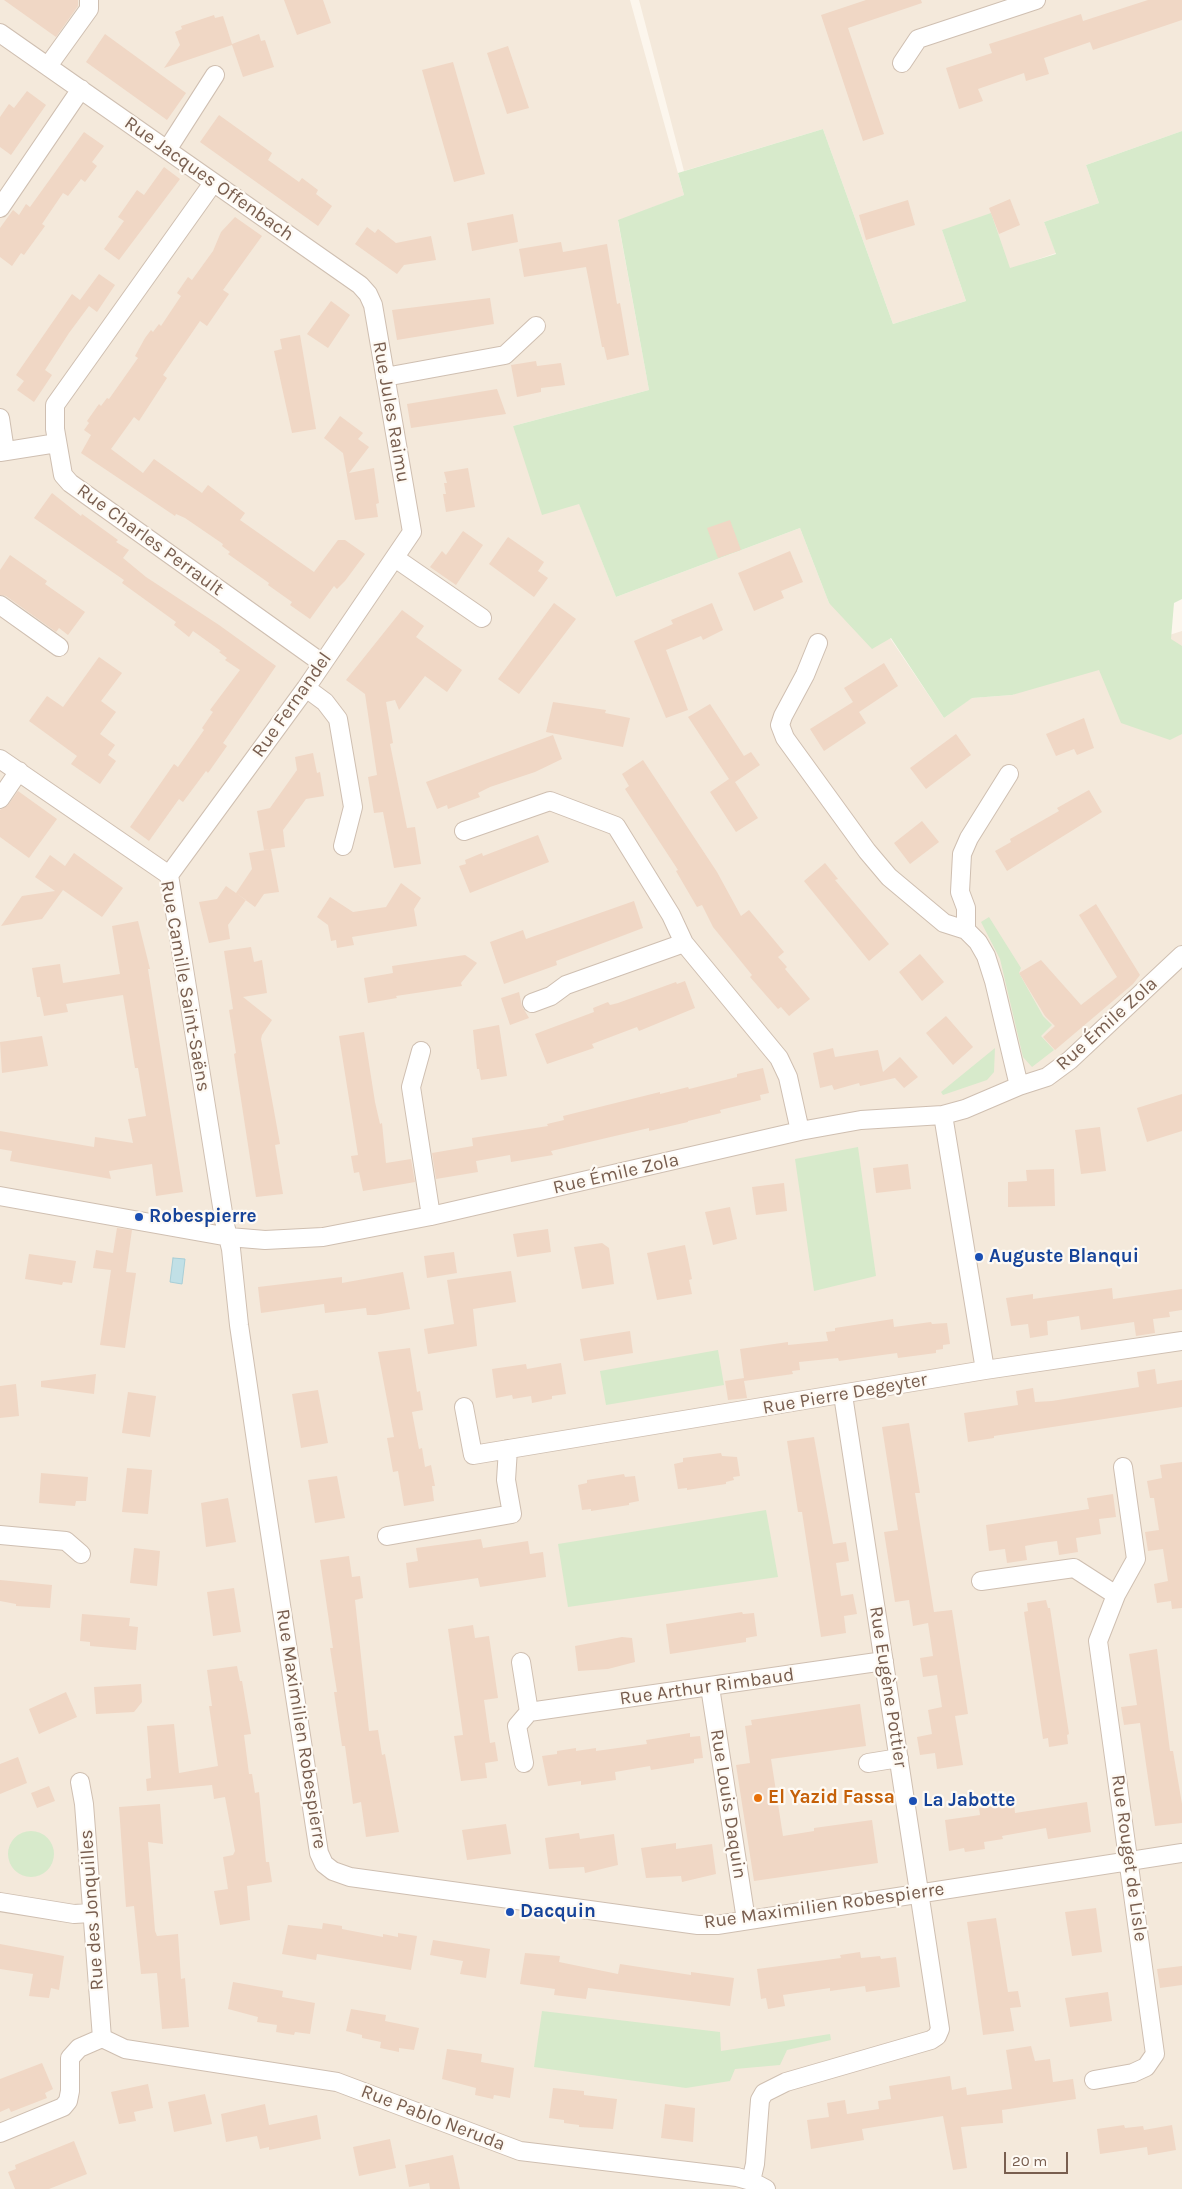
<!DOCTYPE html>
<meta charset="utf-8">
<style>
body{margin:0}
#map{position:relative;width:1182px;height:2189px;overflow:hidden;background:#fcf6ed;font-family:Karla,sans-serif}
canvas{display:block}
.scale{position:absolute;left:1004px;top:2152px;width:64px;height:22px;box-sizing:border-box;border:2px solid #785e4f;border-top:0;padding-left:6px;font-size:15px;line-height:18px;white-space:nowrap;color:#785e4f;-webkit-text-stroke:4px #fefaf4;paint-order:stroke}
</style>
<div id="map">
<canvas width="1182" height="2189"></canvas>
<div class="scale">20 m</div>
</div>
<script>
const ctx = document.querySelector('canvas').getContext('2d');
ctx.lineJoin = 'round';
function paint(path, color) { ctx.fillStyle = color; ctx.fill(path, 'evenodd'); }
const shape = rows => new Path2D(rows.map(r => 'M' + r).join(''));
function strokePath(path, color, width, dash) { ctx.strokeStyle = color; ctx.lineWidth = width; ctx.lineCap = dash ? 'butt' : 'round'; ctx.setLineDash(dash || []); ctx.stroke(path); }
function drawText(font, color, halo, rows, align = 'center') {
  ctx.font = font + ' Karla,sans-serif'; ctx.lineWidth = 4.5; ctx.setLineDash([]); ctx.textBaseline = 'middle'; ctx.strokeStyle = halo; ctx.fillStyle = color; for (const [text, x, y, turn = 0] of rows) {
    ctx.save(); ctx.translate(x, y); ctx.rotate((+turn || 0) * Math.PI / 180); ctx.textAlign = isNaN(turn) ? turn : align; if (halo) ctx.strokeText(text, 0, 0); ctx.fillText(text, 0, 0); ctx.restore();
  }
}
const residential = shape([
 [0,0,630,0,684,195,618,221,649,390,513,426,579,503,616,597,800,528,829,603,890,638,944,718,971,698,1012,695,1093,659,1182,631,1182,2189,0,2189],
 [639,0,1182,0,1182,131,1086,165,1099,203,1044,222,1056,253,1010,269,942,230,966,301,893,324,823,129,684,171]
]);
const green = shape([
 [823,129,893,324,966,301,942,230,991,213,1010,268,1056,254,1044,222,1099,203,1086,165,1182,131,1182,599,1174,603,1171,639,1182,646,1182,734,1170,740,1121,723,1099,670,1012,695,972,698,944,718,891,638,872,649,829,603,800,528,616,597,579,504,542,515,513,426,649,390,618,220,684,195,678,173],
 [989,917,1021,968,1019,973,1043,1016,1052,1025,1041,1036,1054,1050,1032,1067,1023,1057,1000,959,981,922],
 [995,1048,994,1072,987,1080,943,1095,941,1092],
 [858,1147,876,1276,814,1291,795,1159],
 [718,1350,724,1385,606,1405,600,1371],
 [766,1510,778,1577,568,1607,558,1544],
 '8 1854a23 23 0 1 1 46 0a23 23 0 1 1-46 0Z',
 [542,2011,720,2032,721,2051,830,2034,831,2040,787,2050,780,2065,735,2069,730,2081,686,2088,534,2067]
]);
const water = shape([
 [173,1258,185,1259,182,1284,170,1282,173,1258]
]);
const building = shape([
 [4,0,78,0,78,6,56,37],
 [284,0,323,0,331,23,297,35],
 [866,0,921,0,922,3,848,28,884,134,863,141,821,15],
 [1148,0,1182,0,1182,20,1093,50,1090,42,1044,58,1049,74,1026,81,1024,73,978,89,983,101,959,109,946,68,992,53,989,44,1011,37,1081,14,1083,21],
 [214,15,215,18,223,16,232,44,259,34,261,41,265,40,274,67,243,77,232,45,164,68,180,45,175,32,182,29,181,26],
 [105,34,186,93,167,120,86,62],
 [508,46,529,108,507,114,487,53],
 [453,62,485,174,454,182,422,70],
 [27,91,46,105,11,155,0,147,0,117,9,104,14,108],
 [219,115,272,153,268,160,299,182,302,178,318,190,316,194,332,206,318,226,200,142],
 [84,132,104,146,92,162,97,166,85,182,81,179,68,196,63,193,42,224,45,226,24,255,21,253,12,266,0,257,0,228,13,210,19,215,26,204,30,207],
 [164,167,180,179,119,260,104,249,124,221,118,217,137,190,144,195],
 [1010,199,1020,225,999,234,989,208],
 [908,200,915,225,866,240,859,215],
 [513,214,518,242,472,251,467,223],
 [235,217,262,236,223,290,229,294,207,326,200,321,163,375,167,378,139,421,134,417,111,449,143,473,154,459,202,493,208,485,245,513,240,520,314,572,338,540,345,540,365,554,345,581,337,589,334,586,310,619,290,605,292,602,268,585,269,583,228,554,230,552,222,546,223,544,185,518,176,514,175,516,81,453,91,435,84,430,89,423,87,421,99,404,101,406,107,398,109,399,138,358,135,356,145,338,151,330,153,332,159,324,161,326,181,296,177,293,188,277,192,280,213,251,221,232],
 [367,227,375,233,378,229,396,243,431,236,436,260,404,265,397,274,355,244],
 [561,242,563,252,607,244,617,304,620,303,629,355,607,360,604,347,602,347,586,267,524,277,519,249],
 [99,274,115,285,97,312,89,306,69,333,45,370,52,375,34,402,17,390,24,381,16,375,72,294,80,300],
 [490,298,494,324,397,340,392,310],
 [331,301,350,315,328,348,307,334],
 [300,335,316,429,292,433,274,351,282,349,280,339],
 [536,361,537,366,561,363,565,385,541,388,541,392,517,397,511,365],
 [497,389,506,414,411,428,407,404],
 [340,416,363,433,358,439,369,447,349,473,374,468,379,503,376,504,378,517,355,520,343,453,324,438],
 [468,468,475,507,446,512,443,494,446,494,444,483,447,483,444,472],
 [52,493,81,516,82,514,118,540,116,542,129,550,123,558,146,577,219,625,276,666,223,743,227,746,208,773,206,771,183,802,179,799,149,841,130,827,174,764,178,767,204,730,202,728,213,712,210,710,240,670,225,660,227,658,219,652,221,651,193,631,189,637,174,625,176,622,122,583,124,580,34,518],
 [730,520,741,550,718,558,707,528],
 [463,531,483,545,456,585,430,567,442,551,446,555],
 [508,537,544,562,538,571,548,578,534,597,489,564],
 [790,551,803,582,781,591,784,598,754,611,738,573],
 [10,555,47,581,45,584,85,612,68,635,59,628,56,632,6,596,0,595,0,570],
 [554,603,576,619,519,694,498,679],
 [712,603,723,630,703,640,701,636,666,650,688,710,666,718,634,641,673,624,671,620],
 [402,610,424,626,416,637,462,670,447,692,425,676,399,710,395,700,386,702,393,743,390,744,407,828,415,827,421,864,394,868,383,812,374,813,368,777,377,775,365,694,346,680],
 [99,657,122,673,101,701,116,712,100,734,115,745,108,755,116,761,100,784,71,764,77,756,29,721,47,696,63,707],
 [884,663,898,686,859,712,866,723,824,751,810,729,853,702,844,688],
 [553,702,606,710,605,713,630,718,623,747,546,732],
 [710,704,744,756,751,752,760,765,735,782,758,818,736,832,710,792,729,779,688,717],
 [1084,718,1094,748,1077,755,1074,749,1056,756,1046,734],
 [956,734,971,755,926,789,910,768],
 [553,735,562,759,535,772,490,787,478,793,480,797,448,809,447,805,437,809,426,782],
 [313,753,317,773,320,772,324,796,306,799,283,830,285,847,264,850,257,811,270,808,297,770,295,757],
 [643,760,717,872,741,916,749,910,784,952,778,957,787,967,785,969,810,999,789,1016,781,1007,778,1009,750,977,752,975,713,927,702,905,697,907,676,871,678,870,625,789,629,786,622,774],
 [1089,790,1102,812,1007,871,995,851,1011,842,1010,839,1059,811,1057,808],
 [18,791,57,819,29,858,0,837,0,810,8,805],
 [922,821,939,842,910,864,894,843],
 [538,835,549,862,470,893,459,866,466,864,465,860,482,853,483,856],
 [271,849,279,892,264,894,255,907,236,893,252,869,249,853],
 [74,853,123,888,102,917,63,890,42,919,1,926,22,896,55,891,35,877,50,855,65,866],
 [825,863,838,879,835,880,889,944,869,961,804,881],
 [401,883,421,898,414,909,417,926,352,937,354,945,337,948,336,940,331,941,328,925,317,917,330,897,353,912,386,907],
 [226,886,246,900,228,925,230,939,209,943,199,902,217,899],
 [634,901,643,928,556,961,557,965,504,984,490,942,523,930,526,939],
 [1096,904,1140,975,1133,984,1055,1050,1043,1037,1055,1026,1045,1016,1019,973,1041,960,1081,1005,1117,977,1079,915],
 [138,921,150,969,148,969,183,1192,156,1196,152,1164,109,1171,111,1179,10,1161,12,1151,0,1149,0,1131,94,1147,95,1137,133,1143,128,1119,146,1116,138,1068,135,1068,123,995,66,1004,68,1012,44,1016,40,997,37,997,32,968,60,964,63,983,120,974,112,926],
 [251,947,254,962,262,960,267,993,243,997,272,1020,262,1035,261,1039,280,1144,275,1145,283,1194,256,1197,234,1054,236,1053,229,1010,233,1009,224,951],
 [920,954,944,982,922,1001,899,972],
 [465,955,477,963,461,983,462,986,396,996,397,998,368,1003,364,978,393,973,392,966],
 [685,981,695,1008,639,1031,637,1027,592,1044,594,1048,547,1064,535,1034,594,1012,593,1008,608,1002,610,1005,618,1003,676,982,677,984],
 [519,992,522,1006,529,1018,510,1025,501,998],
 [946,1016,973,1047,953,1065,926,1033],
 [499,1025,507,1076,481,1080,479,1069,477,1069,473,1030],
 [364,1032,375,1102,380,1124,382,1123,386,1163,411,1159,415,1182,363,1191,359,1172,354,1173,351,1156,358,1155,339,1036],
 [42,1036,48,1066,2,1073,0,1042],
 [833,1048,835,1057,878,1050,883,1072,900,1057,918,1077,904,1088,895,1078,860,1086,859,1083,834,1090,832,1085,820,1088,813,1053],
 [763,1068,769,1093,760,1095,761,1100,720,1110,721,1113,688,1121,688,1122,649,1131,649,1128,551,1151,553,1155,511,1162,510,1155,476,1161,478,1172,436,1179,432,1153,473,1146,472,1138,548,1126,547,1124,564,1120,563,1116,660,1092,660,1094,688,1087,689,1089,737,1077,737,1074],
 [1182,1094,1182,1131,1147,1142,1137,1108],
 [1100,1127,1106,1171,1081,1174,1075,1130],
 [908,1164,911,1189,876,1193,873,1168],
 [1054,1169,1055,1206,1008,1207,1008,1182,1027,1181,1026,1170],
 [784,1183,787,1211,756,1215,752,1187],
 [730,1207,737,1239,713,1245,705,1212],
 [117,1228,132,1230,126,1272,136,1273,125,1348,100,1345,111,1270,93,1268,96,1250,113,1253],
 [548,1229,551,1252,517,1257,513,1234],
 [602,1243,609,1248,614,1284,582,1289,574,1247],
 [685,1245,692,1279,689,1280,692,1294,657,1300,647,1253],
 [454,1252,457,1273,427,1278,424,1256],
 [29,1254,76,1261,72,1283,63,1282,62,1285,25,1279],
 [511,1271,516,1302,473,1309,477,1346,428,1354,424,1329,454,1324,447,1280],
 [403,1272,410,1309,375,1315,367,1315,366,1308,325,1313,324,1304,261,1313,258,1287,342,1277,342,1283],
 [1112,1288,1113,1299,1182,1289,1182,1310,1169,1312,1170,1317,1153,1319,1155,1333,1136,1336,1134,1322,1081,1330,1079,1316,1047,1321,1048,1335,1030,1338,1028,1324,1011,1326,1006,1298,1033,1294,1033,1299],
 [893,1319,894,1327,931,1322,932,1324,947,1323,950,1344,943,1345,943,1349,936,1350,936,1353,898,1358,897,1353,839,1361,838,1358,799,1362,800,1370,792,1371,793,1374,744,1381,747,1398,728,1400,725,1381,744,1378,740,1349,788,1342,788,1345,828,1341,826,1332,835,1331,835,1328],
 [630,1331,633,1353,584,1361,580,1339],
 [410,1348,417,1392,420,1391,423,1410,412,1412,419,1449,422,1448,425,1467,431,1465,435,1486,432,1486,434,1501,404,1506,398,1471,393,1472,387,1438,394,1437,378,1352],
 [561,1363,566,1394,552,1396,552,1399,532,1403,531,1396,513,1399,512,1395,496,1398,492,1369,526,1364,527,1369],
 [1155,1369,1157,1384,1182,1380,1182,1407,994,1436,994,1438,968,1442,964,1413,1018,1405,1016,1391,1033,1388,1035,1402,1052,1401,1139,1387,1137,1372],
 [96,1374,94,1394,41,1387,41,1381],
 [16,1384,19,1416,0,1418,0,1386],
 [318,1390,328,1443,301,1448,292,1394],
 [128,1392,156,1396,150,1437,122,1433],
 [909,1423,920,1493,915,1493,934,1612,952,1610,968,1714,955,1716,963,1765,937,1769,935,1753,920,1755,917,1737,932,1734,928,1710,942,1707,937,1675,923,1677,920,1658,933,1656,928,1623,913,1626,909,1600,895,1602,884,1532,898,1530,882,1427],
 [814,1437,833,1544,846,1542,849,1561,836,1563,841,1596,853,1594,857,1614,844,1616,846,1633,821,1637,802,1512,798,1512,787,1441],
 [721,1453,722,1456,737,1457,740,1476,733,1477,734,1480,726,1482,726,1484,687,1490,687,1488,678,1489,674,1464,683,1462,683,1458],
 [1182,1462,1182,1608,1172,1609,1171,1601,1157,1603,1154,1584,1168,1581,1163,1549,1148,1551,1145,1532,1159,1530,1154,1498,1150,1498,1147,1481,1162,1478,1160,1465],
 [127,1468,152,1470,148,1514,122,1512],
 [41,1473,88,1477,86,1501,76,1501,75,1506,39,1503],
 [624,1474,625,1477,635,1476,639,1501,629,1503,629,1505,591,1511,591,1509,582,1510,578,1485,587,1483,587,1480],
 [337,1476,345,1518,315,1523,308,1480],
 [1113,1494,1116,1517,1099,1519,1101,1534,1076,1538,1078,1552,1059,1555,1057,1541,1041,1543,1025,1546,1027,1560,1007,1563,1005,1549,989,1551,986,1525,1089,1509,1087,1498],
 [228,1498,236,1542,206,1547,201,1503],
 [481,1539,483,1548,528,1541,530,1554,543,1552,546,1577,480,1587,478,1578,409,1588,406,1563,418,1561,416,1548],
 [134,1548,160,1551,157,1586,130,1583],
 [349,1556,352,1577,360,1576,363,1598,355,1600,369,1731,378,1730,382,1755,385,1754,399,1832,366,1837,361,1802,353,1804,345,1746,342,1746,334,1692,337,1692,330,1648,333,1648,320,1560],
 [0,1580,52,1585,50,1608,16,1606,16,1604,0,1601],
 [234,1588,241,1632,213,1636,207,1592],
 [1046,1600,1048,1608,1050,1608,1069,1734,1067,1735,1068,1744,1049,1747,1048,1738,1043,1739,1024,1612,1028,1611,1027,1603],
 [742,1612,743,1614,754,1613,757,1636,746,1638,746,1642,670,1654,666,1624],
 [82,1614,130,1618,129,1626,138,1627,136,1650,90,1646,90,1642,80,1641],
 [473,1625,475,1638,489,1636,498,1698,484,1700,490,1743,495,1742,498,1761,485,1763,487,1778,461,1781,454,1736,463,1735,448,1629],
 [622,1637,632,1638,635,1662,608,1669,578,1671,575,1646],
 [1157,1649,1170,1751,1173,1751,1182,1804,1182,1823,1155,1826,1140,1723,1124,1725,1121,1707,1137,1705,1129,1654],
 [237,1666,240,1681,242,1681,251,1734,244,1735,249,1774,252,1774,255,1793,259,1792,266,1862,269,1862,272,1882,247,1886,250,1920,220,1925,214,1891,228,1889,223,1857,233,1855,235,1851,225,1797,214,1799,212,1785,147,1791,146,1779,151,1778,147,1726,174,1724,179,1773,218,1766,209,1706,212,1706,207,1670],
 [141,1684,142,1702,134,1712,96,1714,94,1687],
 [66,1692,77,1717,39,1734,29,1709],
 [860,1704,866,1746,771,1759,783,1836,814,1831,814,1828,872,1820,878,1863,754,1881,736,1765,750,1763,745,1726,752,1725,751,1720],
 [690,1733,690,1737,700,1736,703,1758,694,1759,694,1763,651,1770,650,1766,615,1772,616,1780,581,1785,581,1781,548,1786,542,1756,557,1754,557,1751,576,1748,576,1751,596,1748,596,1751,647,1744,646,1740],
 [18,1757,27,1783,0,1794,0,1764],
 [49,1786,55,1801,37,1808,31,1793],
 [1087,1802,1091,1832,1048,1839,1046,1828,1002,1836,1003,1839,984,1842,985,1849,965,1852,964,1848,949,1851,945,1820,980,1815,979,1808,1014,1803,1015,1813],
 [160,1804,163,1844,148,1842,155,1931,157,1936,178,1934,181,1979,185,1978,189,2027,162,2029,157,1973,141,1974,134,1906,126,1907,119,1807],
 [506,1824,511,1854,467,1860,462,1830],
 [579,1833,580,1839,614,1834,618,1865,585,1873,584,1867,549,1869,545,1838],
 [676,1843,676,1849,712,1844,716,1874,682,1882,681,1876,646,1878,641,1848],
 [1096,1908,1102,1952,1072,1956,1065,1912],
 [996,1918,1008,1992,1018,1991,1021,2007,1010,2008,1014,2031,983,2035,967,1922],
 [323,1923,342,1926,342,1929,383,1937,383,1934,398,1937,398,1933,417,1936,411,1970,317,1954,316,1960,282,1954,288,1925,322,1929],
 [433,1940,490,1949,486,1978,460,1974,463,1961,430,1955],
 [0,1944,64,1956,59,1990,51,1988,49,1998,29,1996,33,1974,0,1969],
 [860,1952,861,1958,880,1956,881,1959,896,1957,900,1987,866,1992,865,1986,830,1991,830,1988,783,1995,785,2006,768,2009,766,1998,761,1999,757,1969,841,1958,840,1955],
 [525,1953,560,1956,559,1962,618,1974,620,1964,691,1975,691,1972,734,1978,730,2006,588,1988,586,1999,554,1995,555,1989,520,1984],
 [1182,1966,1182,1985,1160,1988,1157,1969],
 [233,1982,283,1991,282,1997,315,2003,310,2034,295,2032,294,2035,276,2032,277,2025,257,2022,258,2017,228,2009],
 [1108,1992,1112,2021,1070,2027,1065,1998],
 [351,2009,386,2015,385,2021,419,2028,414,2050,399,2048,399,2052,380,2048,381,2042,362,2038,362,2035,346,2031],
 [1031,2046,1035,2061,1050,2059,1053,2082,1073,2079,1076,2099,1002,2110,1003,2123,961,2127,967,2168,953,2170,943,2116,862,2129,864,2140,811,2149,807,2120,829,2117,827,2103,845,2100,847,2114,879,2109,878,2101,891,2099,889,2086,950,2076,952,2090,966,2087,967,2095,1012,2089,1006,2050],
 [447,2049,482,2054,481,2062,514,2068,510,2098,494,2095,493,2099,475,2095,476,2088,442,2079],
 [42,2063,53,2089,45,2093,47,2098,11,2112,9,2108,0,2112,0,2079],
 [148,2084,153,2108,134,2112,136,2121,119,2124,111,2092],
 [553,2088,584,2091,584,2095,617,2099,613,2129,579,2127,579,2125,564,2123,564,2120,549,2118],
 [205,2094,212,2124,174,2132,168,2102],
 [265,2104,269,2125,317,2115,321,2139,269,2150,269,2147,260,2149,257,2136,226,2142,221,2114],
 [665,2104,695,2108,693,2142,661,2138],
 [1124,2125,1125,2128,1143,2126,1144,2130,1172,2125,1176,2150,1148,2155,1147,2147,1100,2154,1097,2129],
 [390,2139,396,2168,359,2176,353,2147],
 [74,2141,87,2174,49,2189,15,2189,8,2172,16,2169,15,2165],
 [453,2155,460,2189,430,2189,429,2183,409,2187,405,2165]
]);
const minor = shape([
 [0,33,360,285,368,294,373,305,412,532,306,688,169,875],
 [902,63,918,39,1036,0],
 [48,66,89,9,89,0],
 [167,150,215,75],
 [213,183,55,405,55,429,63,475,70,483,322,663],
 [0,208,81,89],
 [385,377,505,355,536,326],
 [0,418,5,451],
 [0,452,57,443],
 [395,558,482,618],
 [0,605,59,647],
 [818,643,805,675,783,716,780,725,785,738,867,851,889,877,944,923,966,930,978,942,986,956,994,981,1019,1086],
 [306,688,325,702,338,719,353,807,343,846],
 [0,759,169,875,225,1225,231,1249,239,1325,260,1468,319,1853,324,1864,333,1871,350,1877,698,1925,717,1925,1182,1853],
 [0,799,19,771],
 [464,831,550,801,616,826,671,915,684,943,779,1058,788,1077,800,1131],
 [966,930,966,908,960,892,962,854,969,838,1009,774],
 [532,1003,551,996,566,985,684,943],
 [421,1051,411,1087,431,1216],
 [943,1115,985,1370],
 [0,1196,229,1237,265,1240,323,1237,431,1216,800,1131,861,1120,943,1115,965,1109,1019,1086,1047,1077,1070,1060,1182,955],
 [464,1407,473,1455,985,1370,1182,1341],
 [0,1535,66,1541,81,1554],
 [387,1536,512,1514,506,1480,508,1449],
 [981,1581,1074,1568,1116,1595,1098,1641,1155,2054,1146,2067,1133,2073,1094,2080],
 [1116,1595,1136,1559,1123,1467],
 [521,1662,529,1712],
 [710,1687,746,1920],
 [524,1763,517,1726,529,1712,884,1661],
 [868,1763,899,1758],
 [80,1782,84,1804,102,2038],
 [0,1902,74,1914,91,1913],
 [102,2038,125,2049,337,2082,520,2151,737,2177,751,2181,766,2189],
 [0,2133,63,2107,68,2101,70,2091,70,2058,79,2048,102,2038],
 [751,2181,755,2164,760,2100,764,2093,786,2082,931,2040,937,2036,940,2029,843,1395]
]);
const markers = [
 [139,1217,5,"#1a4fb4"],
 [979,1257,5,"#1a4fb4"],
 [758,1798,5,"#e8710a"],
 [913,1801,5,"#1a4fb4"],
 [510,1912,5,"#1a4fb4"]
];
const streetNames = [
 ["Rue Jacques Offenbach",209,179,35],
 ["Rue Jules Raimu",391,412,80],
 ["Rue Charles Perrault",150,540,36],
 ["Rue Fernandel",292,705,-55],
 ["Rue Camille Saint-Saëns",185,986,80],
 ["Rue Émile Zola",1107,1024,-42],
 ["Rue Émile Zola",616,1174,-13],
 ["Rue Pierre Degeyter",845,1394,-10],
 ["Rue Arthur Rimbaud",707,1687,-8],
 ["Rue Eugène Pottier",888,1687,81],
 ["Rue Maximilien Robespierre",301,1729,81],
 ["Rue Louis Daquin",728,1804,81],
 ["Rue Rouget de Lisle",1129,1858,82],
 ["Rue Maximilien Robespierre",824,1906,-8],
 ["Rue des Jonquilles",92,1910,-94],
 ["Rue Pablo Neruda",433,2118,21]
];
const transitNames = [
 ["Robespierre",149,1217],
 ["Auguste Blanqui",989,1257],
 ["La Jabotte",923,1801],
 ["Dacquin",520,1912]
];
const foodNames = [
 ["El Yazid Fassa",768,1798]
];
paint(residential, '#f4e9db');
paint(green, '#d7eacb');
paint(water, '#c1e0e6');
strokePath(water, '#a8cfd7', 1);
paint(building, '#f0d7c5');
strokePath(minor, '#cfbfb1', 20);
strokePath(minor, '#fff', 18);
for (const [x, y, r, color] of markers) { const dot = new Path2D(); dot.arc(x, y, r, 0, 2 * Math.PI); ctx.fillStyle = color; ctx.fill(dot); strokePath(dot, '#fefaf4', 2); }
drawText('19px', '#785e4f', '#fefaf4', streetNames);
drawText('bold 19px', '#164399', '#fefaf4', transitNames, 'left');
drawText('bold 19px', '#c56008', '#fefaf4', foodNames, 'left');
</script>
